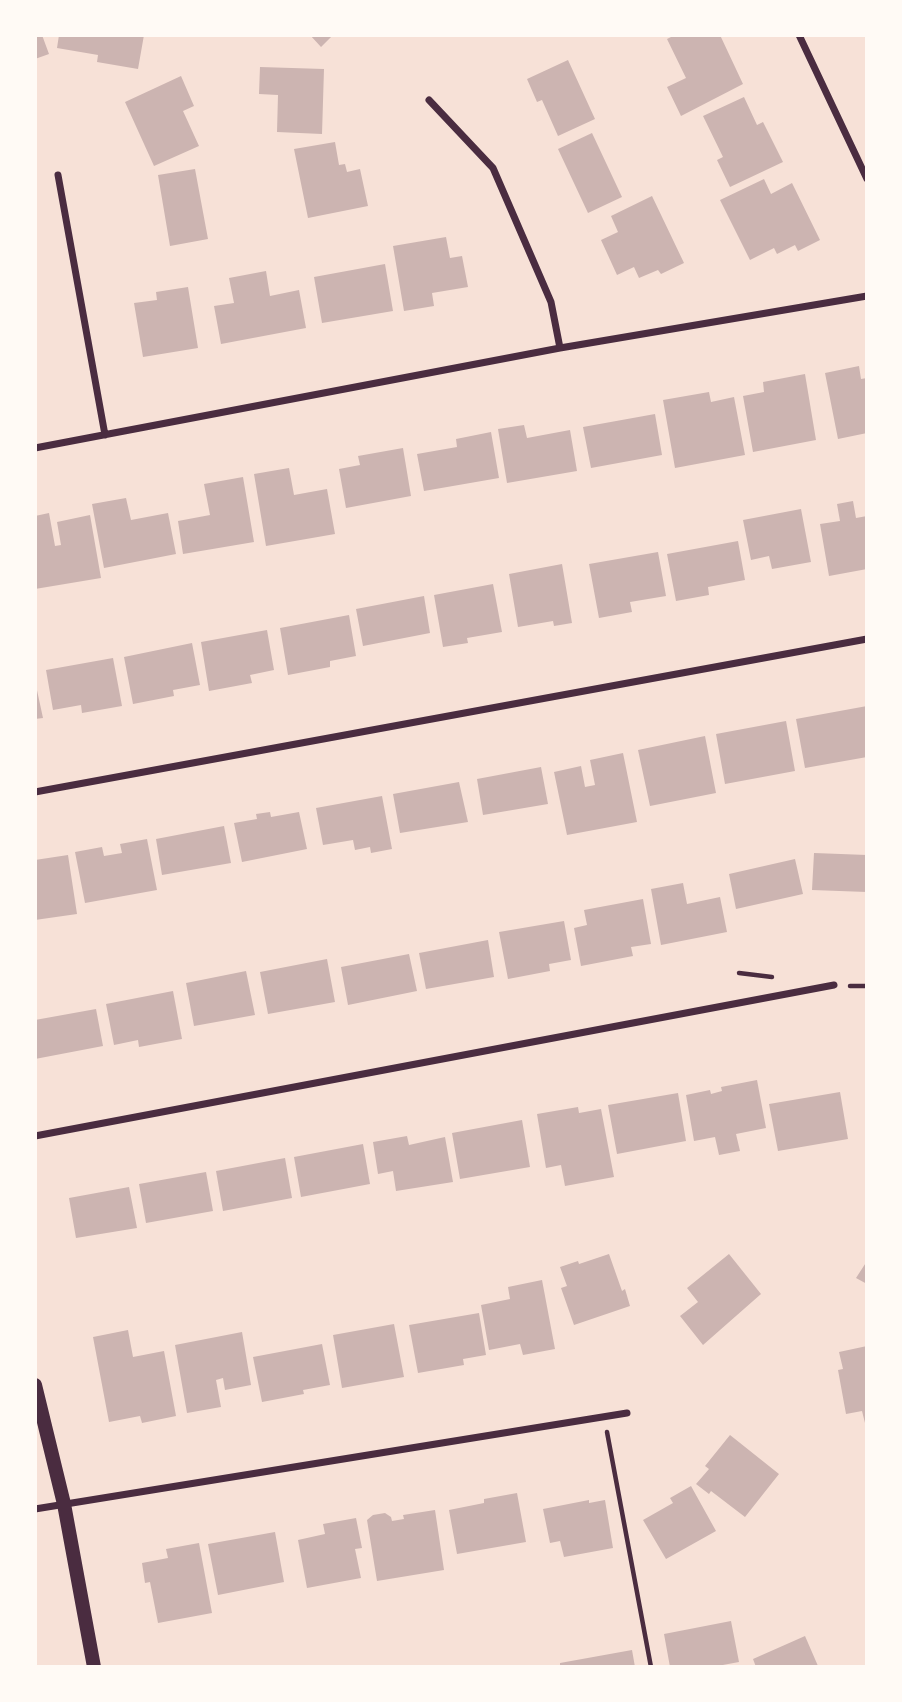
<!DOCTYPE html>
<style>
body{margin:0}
#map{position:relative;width:902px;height:1702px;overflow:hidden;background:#f7e1d7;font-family:"Work Sans",sans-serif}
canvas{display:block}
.frame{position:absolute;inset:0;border:37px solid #fffaf5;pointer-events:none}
</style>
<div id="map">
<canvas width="902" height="1702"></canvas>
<div class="frame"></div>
</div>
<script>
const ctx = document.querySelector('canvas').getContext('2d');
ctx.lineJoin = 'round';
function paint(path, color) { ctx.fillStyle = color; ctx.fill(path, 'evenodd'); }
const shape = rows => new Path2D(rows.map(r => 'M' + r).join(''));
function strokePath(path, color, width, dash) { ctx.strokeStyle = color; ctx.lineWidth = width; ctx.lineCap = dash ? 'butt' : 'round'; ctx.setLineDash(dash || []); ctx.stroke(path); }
const building = shape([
 [35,35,42,35,49,54,35,59],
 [59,35,144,35,138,69,97,62,98,55,57,48],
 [310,35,333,35,321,47],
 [675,35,720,35,743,84,681,116,667,87,686,78,667,39],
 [568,60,595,119,558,136,542,100,537,102,527,79],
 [260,67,324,69,322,134,277,132,278,95,259,94],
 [181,76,194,106,183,111,199,146,154,166,125,102],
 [744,97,757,125,763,122,783,162,730,187,717,160,723,157,703,116],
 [592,133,622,197,588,213,558,149],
 [335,142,339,165,345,164,347,172,360,169,368,206,308,218,294,149],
 [195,169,208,239,170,246,158,175],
 [764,179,771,194,792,183,820,240,798,251,795,245,777,254,774,248,750,260,720,200],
 [652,196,684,263,661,274,658,270,639,278,634,267,617,275,601,240,618,232,611,216],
 [446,237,450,258,462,256,468,287,432,293,434,306,404,311,393,246],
 [385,264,393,311,322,323,314,277],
 [266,271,270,296,299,290,306,328,221,344,214,306,234,303,229,278],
 [188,287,198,348,143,357,134,303,157,300,156,292],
 [859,366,861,379,867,378,867,433,838,439,825,373],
 [805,374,816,440,753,452,743,396,764,392,763,382],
 [709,392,711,402,734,397,745,455,675,468,663,400],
 [655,414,662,455,591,468,583,427],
 [524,425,527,438,570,430,577,471,507,483,498,429],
 [491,432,499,478,424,491,417,454,457,447,456,439],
 [403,448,411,496,346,508,339,469,360,465,358,456],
 [289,468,294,495,327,489,335,534,266,546,254,474],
 [243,477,254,542,183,554,178,521,210,515,204,484],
 [126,498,131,520,168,513,176,554,104,568,92,504],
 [853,501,856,518,867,516,867,569,829,576,820,524,840,521,837,504],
 [801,509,811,562,772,569,769,556,751,560,743,520],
 [49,513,55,546,61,545,57,522,90,515,101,578,35,589,35,516],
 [738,541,745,580,708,587,709,595,676,601,667,554],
 [658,552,666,596,630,602,632,612,599,618,589,564],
 [562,564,572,623,554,626,553,621,518,627,509,574],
 [493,584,502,632,467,638,468,643,443,647,434,595],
 [424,596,430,633,363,646,356,609],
 [349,615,356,656,330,661,330,667,288,675,280,628],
 [267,630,274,670,250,675,252,683,209,691,201,642],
 [192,643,200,685,173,690,174,696,133,704,124,657],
 [113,658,122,706,82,713,81,705,53,710,46,670],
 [35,681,43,718,35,719],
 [867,706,867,757,805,768,796,719],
 [786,721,795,771,725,784,716,734],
 [705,736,716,793,650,806,638,750],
 [623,753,637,822,567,835,554,772,581,766,585,787,595,785,590,760],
 [541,767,548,804,483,815,477,779],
 [459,782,468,822,400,833,393,794],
 [382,796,392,849,371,853,370,847,355,850,353,840,323,845,316,808],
 [270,812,271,817,299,812,307,849,242,862,234,823,257,819,256,814],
 [224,826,231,863,162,875,156,839],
 [147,839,157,890,85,903,75,852,102,847,104,856,122,853,120,844],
 [814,853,867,855,867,892,812,890],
 [68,855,77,914,35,920,35,860],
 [795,859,803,894,736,909,729,874],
 [683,883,687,904,720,897,727,932,661,945,651,889],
 [643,899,651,944,631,947,633,956,581,966,574,928,587,925,584,910],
 [564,921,571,960,549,964,550,971,508,979,499,932],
 [488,940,494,977,426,989,419,953],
 [409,954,417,991,348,1005,341,967],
 [327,959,335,1002,268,1014,260,972],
 [246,971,255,1015,194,1026,186,983],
 [173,991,182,1039,139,1047,138,1040,114,1045,106,1004],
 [96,1009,103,1046,35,1059,35,1020],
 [757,1080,766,1128,736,1134,740,1151,719,1155,715,1137,694,1141,686,1095,710,1090,711,1094,722,1091,721,1087],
 [840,1092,848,1139,778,1151,769,1104],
 [678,1093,686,1141,617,1154,608,1105],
 [578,1107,579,1113,601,1109,614,1177,565,1186,561,1165,546,1168,537,1114],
 [522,1120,530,1167,460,1179,452,1133],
 [407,1136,409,1145,445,1137,453,1182,396,1191,393,1171,378,1174,373,1142],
 [363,1144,370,1184,301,1197,294,1157],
 [285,1158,292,1198,223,1211,216,1171],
 [206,1172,213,1211,146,1223,139,1184],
 [129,1187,137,1228,76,1238,69,1198],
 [609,1254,622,1291,625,1289,630,1306,574,1325,561,1288,567,1286,560,1267,578,1261,579,1264],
 [729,1254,761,1294,703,1345,680,1316,698,1302,687,1288],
 [867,1261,867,1284,856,1278],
 [542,1280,555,1349,523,1355,520,1344,489,1350,481,1305,510,1299,508,1287],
 [479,1313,486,1355,463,1359,464,1365,418,1373,409,1325],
 [394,1324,404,1377,342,1388,333,1335],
 [128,1330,133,1357,164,1351,176,1416,142,1423,140,1416,109,1422,93,1337],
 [242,1332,251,1385,225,1390,223,1378,216,1380,221,1407,187,1413,175,1345],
 [322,1344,330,1385,303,1390,304,1394,262,1402,253,1357],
 [867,1346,867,1423,865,1423,862,1411,846,1414,838,1370,843,1369,839,1352],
 [730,1435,779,1474,745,1517,711,1491,709,1494,696,1484,709,1469,705,1466],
 [691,1486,716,1531,666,1559,643,1520,673,1503,670,1498],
 [517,1493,526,1542,457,1554,449,1510,484,1503,484,1499],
 [589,1500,589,1503,605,1500,613,1548,564,1557,560,1541,550,1543,543,1509],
 [435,1510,444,1570,377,1581,367,1520,373,1515,385,1513,391,1517,392,1521,404,1519,403,1515],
 [356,1518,362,1548,355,1549,361,1578,307,1588,298,1540,325,1534,323,1524],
 [275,1532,284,1582,218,1595,208,1544],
 [199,1543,212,1613,158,1623,150,1582,145,1583,142,1563,168,1558,166,1549],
 [731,1621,739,1662,712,1667,670,1667,664,1634],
 [805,1636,818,1666,756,1667,753,1659],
 [632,1650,635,1667,560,1667,560,1663]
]);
const path = shape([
 [739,973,772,977],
 [850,986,867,986],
 [607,1432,651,1667]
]);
const minor = shape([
 [799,35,867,179],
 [429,100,493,168,551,302,560,348],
 [58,175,105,435],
 [35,448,560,348,867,296],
 [35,792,867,639],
 [35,1136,834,985],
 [35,1509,627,1413]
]);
const secondary = shape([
 [35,1385,64,1504,94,1667]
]);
paint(building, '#ccb4b1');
strokePath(path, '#4a2c40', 4.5);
strokePath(minor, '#4a2c40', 7);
strokePath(secondary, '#4a2c40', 14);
</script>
